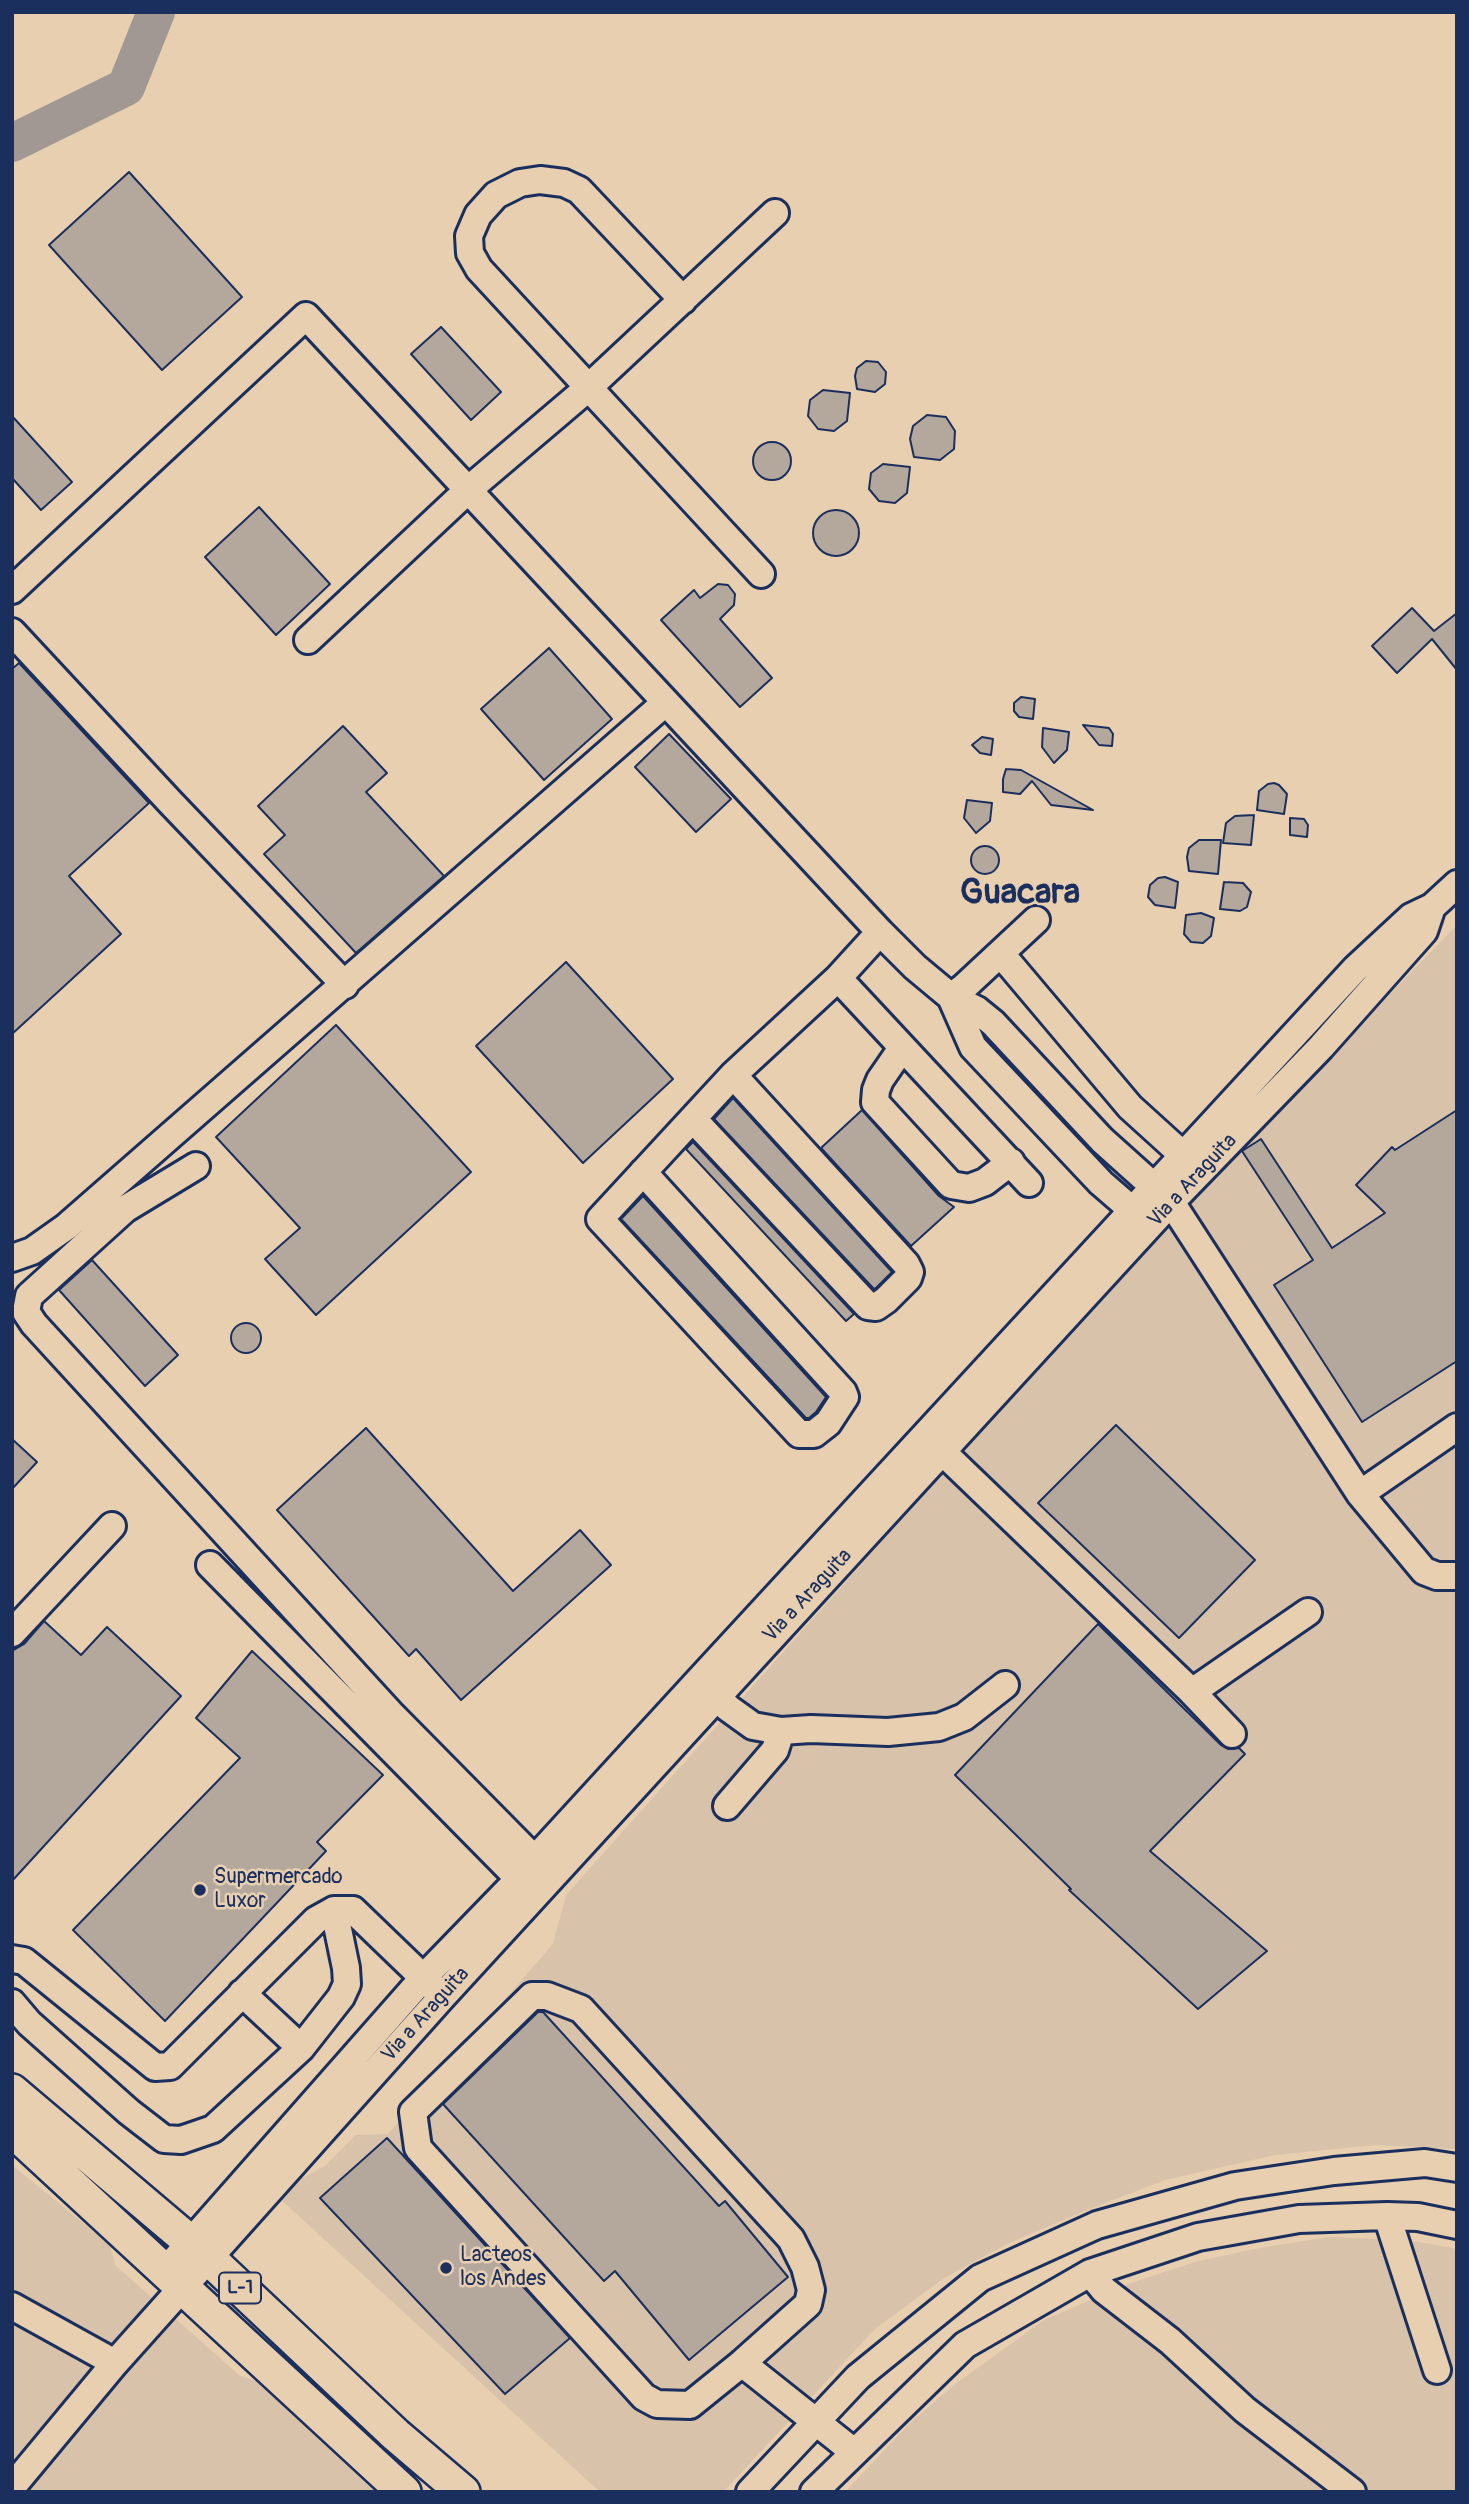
<!DOCTYPE html>
<style>
body{margin:0}
#map{position:relative;width:1469px;height:2504px;overflow:hidden;background:#e7cfb0;font-family:Pangolin,sans-serif}
canvas{display:block}
.frame{position:absolute;inset:0;border:14px solid #1b2f5e;pointer-events:none}
</style>
<div id="map">
<canvas width="1469" height="2504"></canvas>
<div class="frame"></div>
</div>
<script>
const ctx = document.querySelector('canvas').getContext('2d');
ctx.lineJoin = 'round';
function paint(path, color) { ctx.fillStyle = color; ctx.fill(path, 'evenodd'); }
const shape = rows => new Path2D(rows.map(r => 'M' + r).join(''));
function strokePath(path, color, width, dash) { ctx.strokeStyle = color; ctx.lineWidth = width; ctx.lineCap = dash ? 'butt' : 'round'; ctx.setLineDash(dash || []); ctx.stroke(path); }
function drawText(font, color, halo, rows, align = 'center') {
  ctx.font = font + ' Pangolin,sans-serif'; ctx.lineWidth = 5; ctx.setLineDash([]); ctx.textBaseline = 'middle'; ctx.strokeStyle = halo; ctx.fillStyle = color; for (const [text, x, y, turn = 0] of rows) {
    ctx.save(); ctx.translate(x, y); ctx.rotate((+turn || 0) * Math.PI / 180); ctx.textAlign = isNaN(turn) ? turn : align; if (halo) ctx.strokeText(text, 0, 0); ctx.fillText(text, 0, 0); ctx.restore();
  }
}
const built = shape([
 [1457,925,1457,2149,1374,2145,1275,2155,1165,2180,1087,2210,1009,2243,944,2278,875,2329,723,2492,600,2492,278,2197,289,2185,325,2166,356,2135,388,2134,553,1944,566,1895,1161,1229],
 [12,2165,110,2245,115,2265,239,2375,264,2384,383,2492,12,2492],
 [1329,2237,1407,2240,1453,2248,1457,2251,1457,2492,845,2492,911,2422,954,2385,1044,2320,1128,2284,1198,2261,1260,2248]
]);
const river = shape([
 [12,143,126,87,156,12]
]);
const building = shape([
 [129,172,242,297,162,370,49,245,129,172],
 [441,327,501,392,471,420,411,354,441,327],
 [866,361,878,362,886,372,885,384,875,392,857,389,855,376,857,368,866,361],
 [823,390,850,393,847,421,834,431,818,429,808,416,810,400,823,390],
 [927,415,946,417,955,431,954,449,940,460,914,457,910,439,913,426,927,415],
 [12,416,72,482,41,510,12,478,12,416],
 '753 461a19 19 0 1 1 38 0a19 19 0 1 1-38 0Z',
 [883,464,910,467,907,493,895,503,879,501,869,489,871,473,883,464],
 [259,507,330,584,276,635,205,557,259,507],
 '813 533a23 23 0 1 1 46 0a23 23 0 1 1-46 0Z',
 [718,584,728,585,735,594,734,605,720,619,772,678,740,707,661,620,694,590,700,598,718,584],
 [1412,608,1434,631,1457,613,1457,670,1432,639,1397,673,1372,646,1412,608],
 [549,648,612,719,544,780,481,709,549,648],
 [19,663,149,803,69,876,121,934,12,1034,12,669,19,663],
 [1021,697,1035,699,1033,719,1019,717,1014,711,1014,703,1021,697],
 [1083,725,1109,728,1113,734,1112,746,1099,745,1083,725],
 [343,726,387,773,366,792,444,876,356,953,264,854,285,835,258,806,343,726],
 [1043,728,1069,732,1067,750,1054,763,1042,747,1043,728],
 [669,734,731,799,696,832,635,767,669,734],
 [982,737,993,739,991,755,980,753,972,745,982,737],
 [1006,769,1021,770,1093,810,1051,805,1032,781,1020,794,1003,792,1003,779,1006,769],
 [1274,783,1279,785,1287,794,1284,814,1257,810,1259,791,1268,784,1274,783],
 [967,800,992,803,990,821,976,833,964,818,967,800],
 [1254,815,1251,845,1223,843,1226,823,1235,816,1254,815],
 [1290,818,1304,819,1308,825,1307,837,1290,835,1290,818],
 [1199,840,1221,840,1218,874,1189,871,1187,857,1189,848,1199,840],
 '971 860a14 14 0 1 1 28 0a14 14 0 1 1-28 0Z',
 [1165,877,1178,882,1175,908,1155,905,1148,897,1150,885,1158,878,1165,877],
 [1224,882,1243,883,1251,892,1247,907,1240,911,1220,909,1224,882],
 [1201,913,1214,918,1211,936,1203,943,1191,942,1184,934,1186,915,1201,913],
 [566,962,673,1079,583,1163,476,1046,566,962],
 [336,1025,471,1172,316,1315,265,1259,300,1228,216,1137,336,1025],
 [733,1098,892,1272,876,1288,874,1289,714,1119,733,1098],
 [862,1110,939,1196,954,1207,911,1246,821,1148,862,1110],
 [1457,1110,1457,1361,1362,1422,1274,1285,1313,1260,1242,1151,1261,1139,1332,1248,1385,1213,1356,1185,1392,1147,1395,1150,1457,1110],
 [693,1142,854,1314,846,1321,686,1149,693,1142],
 [643,1196,826,1397,816,1412,809,1418,806,1418,621,1219,643,1196],
 [92,1260,178,1355,145,1386,59,1290,92,1260],
 '231 1338a15 15 0 1 1 30 0a15 15 0 1 1-30 0Z',
 [1116,1425,1255,1560,1179,1638,1038,1503,1116,1425],
 [366,1428,513,1591,580,1530,611,1565,461,1700,416,1649,409,1656,277,1510,366,1428],
 [12,1439,37,1462,12,1489,12,1439],
 [44,1621,81,1655,107,1627,181,1696,12,1881,12,1651,24,1644,44,1621],
 [1098,1624,1221,1745,1228,1749,1239,1748,1245,1754,1150,1851,1267,1951,1198,2009,1069,1890,1071,1889,955,1775,1098,1624],
 [252,1651,383,1775,317,1842,326,1851,165,2021,73,1930,240,1758,196,1718,252,1651],
 [538,2012,543,2012,719,2206,725,2201,788,2277,689,2360,615,2271,604,2281,443,2104,538,2012],
 [387,2138,570,2338,505,2394,320,2198,387,2138]
]);
const minor = shape([
 [683,300,579,190,564,183,540,180,520,183,496,195,478,215,469,236,470,253,479,269,761,574],
 [12,590,306,316,880,932,915,967,951,997,977,1010,993,1023,1102,1140,1171,1202,1360,1494,1424,1571,1437,1576,1457,1576],
 [12,632,171,803,345,985],
 [308,640,468,490,588,388,775,213],
 [1001,954,1130,1107,1195,1166],
 [838,978,1029,1183],
 [951,997,973,1047,1101,1183,1145,1221],
 [951,997,964,987,1036,920],
 [902,1048,880,1080,876,1090,875,1102,951,1185,969,1188,985,1182,1011,1162],
 [693,1119,868,1306,876,1307,886,1300,908,1278,910,1272,906,1264,733,1075],
 [196,1166,125,1209,29,1296,26,1312,34,1324,392,1715,546,1871],
 [643,1172,843,1392,845,1397,828,1423,814,1434,799,1434,600,1219,733,1075,838,978,880,932],
 [12,1258,32,1251,66,1227,665,703],
 [929,1439,1192,1692,1232,1734],
 [1360,1494,1457,1427],
 [210,1565,532,1892],
 [12,1633,112,1526],
 [706,1684,728,1708,753,1726,781,1731,811,1729,888,1732,939,1727,964,1717,1005,1685],
 [1192,1692,1308,1612],
 [727,1806,775,1750,781,1731],
 [12,1959,24,1961,155,2067,170,2066,316,1920,334,1910,353,1910,436,1990],
 [242,1993,301,2048],
 [532,1996,547,1996,581,2009,791,2239,805,2267,811,2290,808,2304,742,2363,690,2405,657,2404,644,2397,418,2148,413,2112,532,1996],
 [12,2003,29,2023,129,2112,164,2139,181,2140,213,2129,301,2048,341,1997,347,1984,346,1968,334,1910],
 [1387,2216,1437,2370],
 [165,2271,424,1977,520,1878,535,1859,701,1678,1355,969,1411,917,1432,907,1457,884],
 [1090,2273,1104,2290,1170,2341,1245,2410,1352,2492],
 [12,2306,115,2363],
 [742,2363,854,2452],
 [12,2487,115,2363,442,1997,1171,1202,1321,1047,1424,931,1432,907],
 [750,2492,858,2377,980,2278,1097,2225,1235,2186,1334,2171,1425,2163,1457,2168],
 [814,2492,965,2345,1090,2273,1198,2237,1299,2219,1387,2216,1418,2217,1457,2225]
]);
const major = shape([
 [12,2091,202,2252,396,2435,463,2492],
 [12,2130,404,2492]
]);
const markers = [
 [200,1890,7,"#1b2f5e"],
 [446,2268,7,"#1b2f5e"]
];
const shields = [
 [240,2288,42]
];
const shieldNames = [
 ["L-1",240,2288]
];
const streetNames = [
 ["Via a Araguita",1193,1181,-47],
 ["Via a Araguita",808,1596,-47],
 ["Via a Araguita",426,2015,-48]
];
const poiNames = [
 ["Supermercado",214,1878],
 ["Luxor",214,1902],
 ["Lacteos",460,2256],
 ["los Andes",460,2280]
];
const townNames = [
 ["Guacara",1020,894]
];
paint(built, '#d8c3aa');
strokePath(river, '#a19894', 38);
paint(building, '#b4a79c');
strokePath(building, '#1b2f5e', 2);
strokePath(minor, '#1b2f5e', 32);
strokePath(major, '#1b2f5e', 38);
strokePath(minor, '#e7cfb0', 26);
strokePath(major, '#e7cfb0', 33);
for (const [x, y, r, color] of markers) { const dot = new Path2D(); dot.arc(x, y, r, 0, 2 * Math.PI); ctx.fillStyle = color; ctx.fill(dot); strokePath(dot, '#e7cfb0', 2.5); }
for (const [x, y, w] of shields) { const box = new Path2D(); box.roundRect(x - w / 2, y - 15.5, w, 31, 5); ctx.fillStyle = '#e7cfb0'; ctx.fill(box); strokePath(box, '#1b2f5e', 2); }
drawText('bold 19px', '#1b2f5e', null, shieldNames);
drawText('21px', '#1b2f5e', '#e7cfb0', streetNames);
drawText('21px', '#1b2f5e', '#e7cfb0', poiNames, 'left');
drawText('bold 35px', '#1b2f5e', '#e7cfb0', townNames);
</script>
